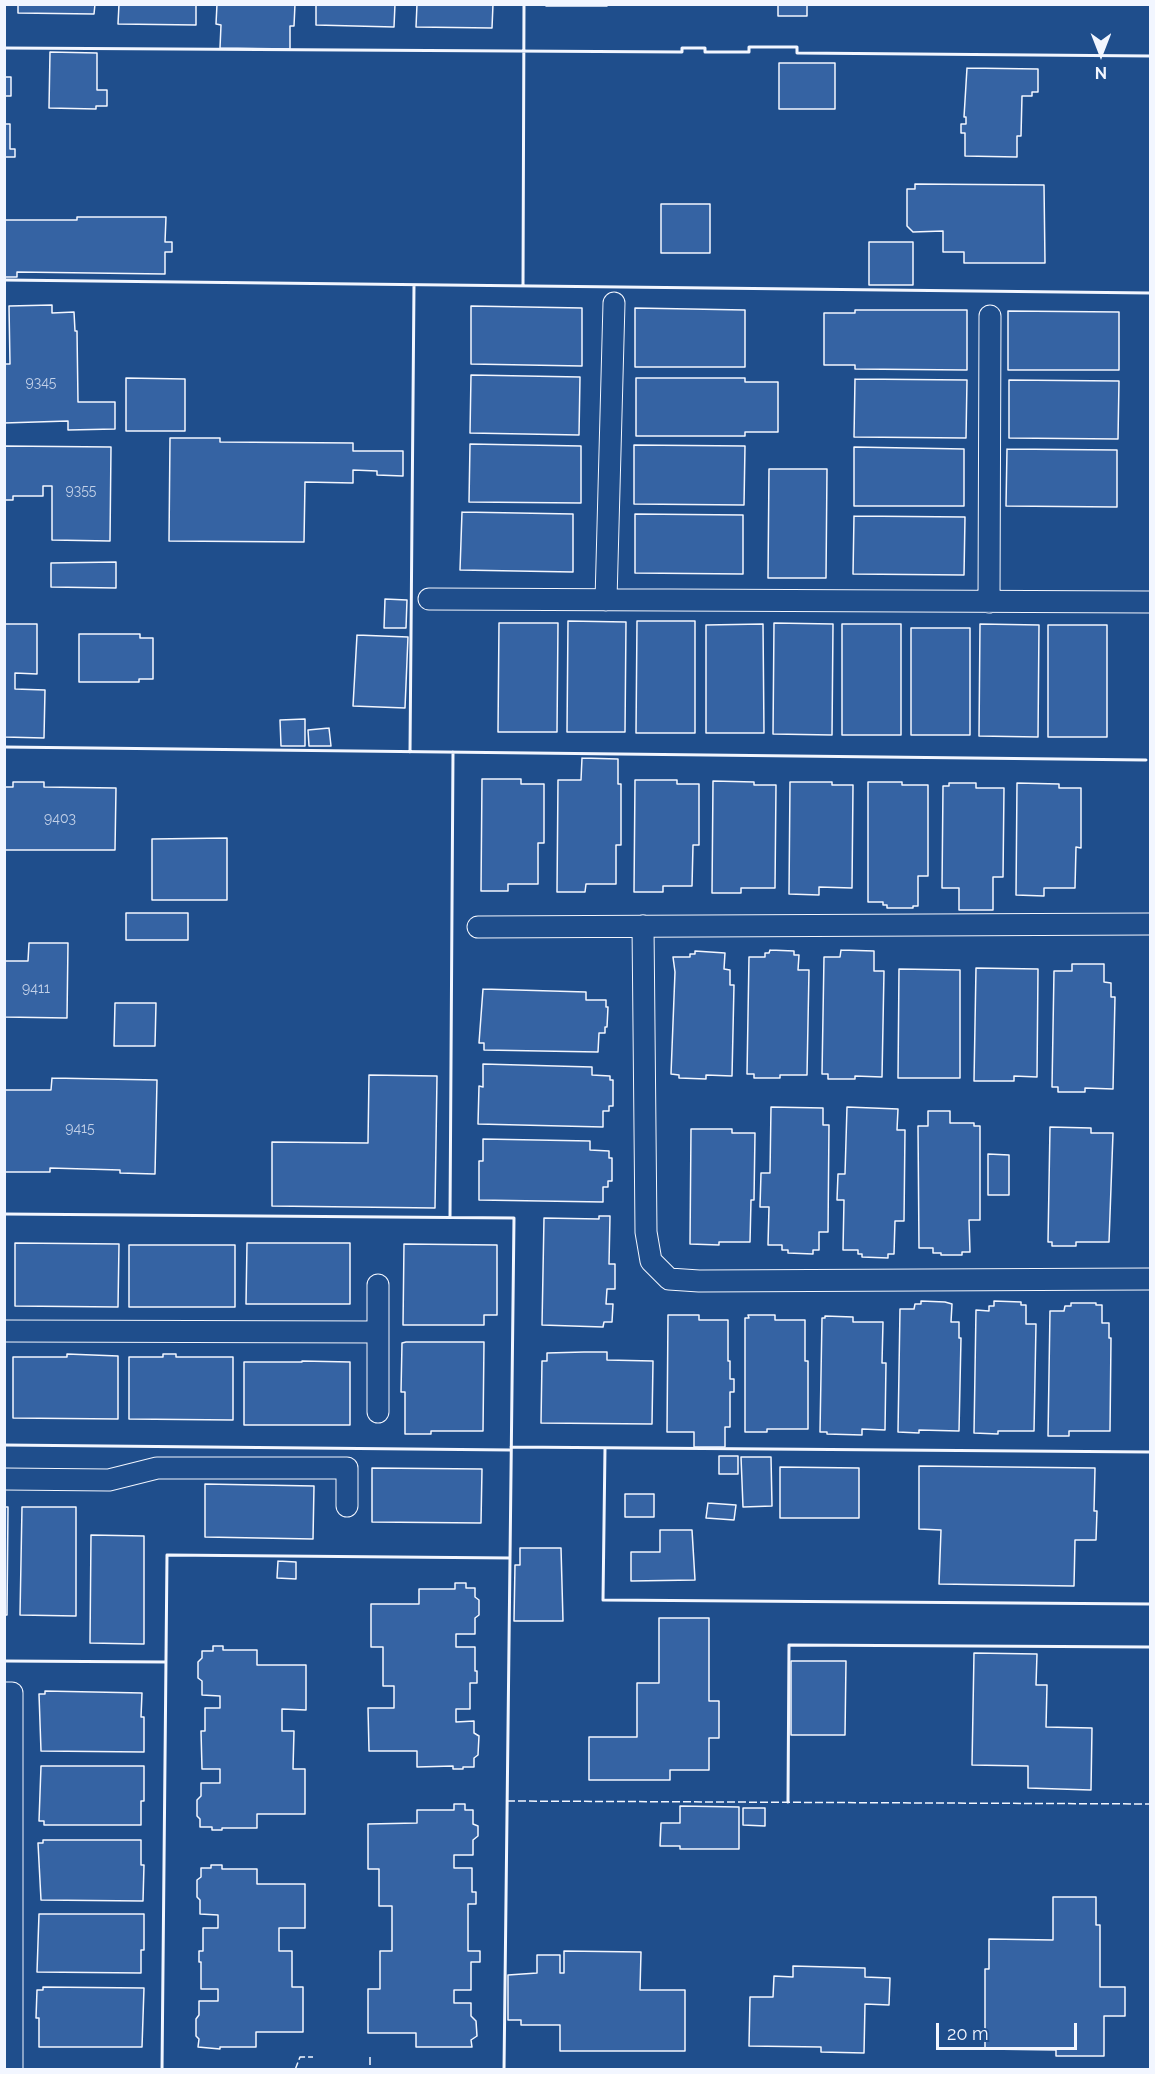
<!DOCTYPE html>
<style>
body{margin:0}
#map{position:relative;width:1155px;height:2074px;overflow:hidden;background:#1f4e8c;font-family:Raleway,sans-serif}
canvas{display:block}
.frame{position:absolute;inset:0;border:6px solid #f2f6ff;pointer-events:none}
.north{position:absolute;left:1071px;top:24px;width:60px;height:60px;-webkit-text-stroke:4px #1f4e8c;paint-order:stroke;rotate:180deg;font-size:16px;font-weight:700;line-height:24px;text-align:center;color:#f2f6ff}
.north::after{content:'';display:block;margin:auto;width:21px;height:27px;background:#f2f6ff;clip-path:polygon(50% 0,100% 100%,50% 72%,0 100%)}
.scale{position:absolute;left:936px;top:2023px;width:141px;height:27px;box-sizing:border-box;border:3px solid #f2f6ff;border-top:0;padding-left:8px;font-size:18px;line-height:21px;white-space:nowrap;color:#f2f6ff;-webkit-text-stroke:4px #1f4e8c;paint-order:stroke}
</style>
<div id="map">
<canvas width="1155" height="2074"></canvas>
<div class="frame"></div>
<div class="north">N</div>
<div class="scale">20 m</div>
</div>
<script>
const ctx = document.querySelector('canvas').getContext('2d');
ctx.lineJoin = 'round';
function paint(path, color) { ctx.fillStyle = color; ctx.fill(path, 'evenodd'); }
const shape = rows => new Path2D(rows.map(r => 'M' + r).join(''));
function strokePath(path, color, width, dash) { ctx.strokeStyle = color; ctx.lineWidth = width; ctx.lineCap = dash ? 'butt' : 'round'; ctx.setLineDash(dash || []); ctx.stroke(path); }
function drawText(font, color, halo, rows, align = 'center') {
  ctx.font = font + ' Raleway,sans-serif'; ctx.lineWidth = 4.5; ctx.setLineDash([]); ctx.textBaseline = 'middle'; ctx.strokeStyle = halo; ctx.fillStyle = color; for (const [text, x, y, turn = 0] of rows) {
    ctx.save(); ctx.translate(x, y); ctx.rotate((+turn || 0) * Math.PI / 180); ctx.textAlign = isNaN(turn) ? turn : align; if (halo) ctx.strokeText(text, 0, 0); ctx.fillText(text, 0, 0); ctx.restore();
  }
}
const building = shape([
 [18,4,95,4,94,14,18,13,18,4],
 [119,4,196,4,196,25,118,24,119,4],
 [217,4,295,4,294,26,290,26,290,49,220,48,221,25,216,24,217,4],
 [316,4,395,4,394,27,316,25,316,4],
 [417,4,493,4,492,28,416,27,417,4],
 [546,4,607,4,607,6,546,6,546,4],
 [778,4,807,4,807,16,778,16,778,4],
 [50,52,97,53,97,90,107,90,107,106,96,106,96,109,49,108,50,52],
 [779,63,835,63,835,109,779,109,779,63],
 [967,68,1038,69,1038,92,1032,92,1032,96,1022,96,1021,136,1017,136,1017,157,965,156,965,133,961,133,961,124,966,124,966,117,964,117,967,68],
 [4,77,11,77,11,96,4,96,4,77],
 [4,124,10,124,10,149,15,149,15,157,4,157,4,124],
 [915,184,1044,185,1045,263,964,263,964,252,943,252,943,231,913,232,907,226,907,189,915,189,915,184],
 [661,204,710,204,710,253,661,253,661,204],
 [77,217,166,217,165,242,172,242,172,252,165,252,165,274,17,272,17,277,4,277,4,220,77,220,77,217],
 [869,242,913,242,913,285,869,285,869,242],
 [52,305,52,313,74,312,75,331,77,331,78,402,115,402,115,429,68,430,68,421,4,423,4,364,10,364,9,306,52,305],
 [471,306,582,308,582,366,471,364,471,306],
 [635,308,745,310,745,367,635,367,635,308],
 [855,310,967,310,967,370,855,369,855,365,824,365,824,313,855,313,855,310],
 [1008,311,1119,312,1119,370,1008,370,1008,311],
 [471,375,580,377,579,435,470,433,471,375],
 [126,378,185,379,185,431,126,431,126,378],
 [636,378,745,378,745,382,778,382,778,432,745,432,745,436,636,436,636,378],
 [855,379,967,380,966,438,854,437,855,379],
 [1009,380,1119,381,1118,439,1009,438,1009,380],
 [170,438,220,438,220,442,353,443,353,451,403,451,403,476,377,475,377,471,353,470,353,483,305,482,304,542,169,541,170,438],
 [470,444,581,446,581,503,469,502,470,444],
 [634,445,745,446,744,505,634,504,634,445],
 [4,446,111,447,110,541,52,540,52,486,43,486,43,496,13,496,13,500,4,500,4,446],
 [854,447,964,449,964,506,854,506,854,447],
 [1007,449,1117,450,1117,507,1006,506,1007,449],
 [769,469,827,469,826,578,768,578,769,469],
 [462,512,573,514,573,572,460,570,462,512],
 [635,514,743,515,743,574,635,573,635,514],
 [854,516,965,517,964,575,853,574,854,516],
 [116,562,116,588,51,587,51,563,116,562],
 [385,599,407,600,406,628,384,628,385,599],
 [568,621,626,622,625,732,567,732,568,621],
 [637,621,695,621,695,733,636,733,637,621],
 [499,623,558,623,557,732,498,732,499,623],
 [774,623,833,624,832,735,773,734,774,623],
 [4,624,37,624,37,674,15,673,15,689,45,690,44,738,4,737,4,624],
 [763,624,764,733,706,733,706,625,763,624],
 [842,624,901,624,901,735,842,735,842,624],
 [980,624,1039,625,1038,737,979,736,980,624],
 [1048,625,1107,625,1107,737,1048,737,1048,625],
 [911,628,970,628,970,735,911,735,911,628],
 [79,634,140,634,140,638,153,638,153,679,139,679,139,682,79,682,79,634],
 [357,635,408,637,405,708,353,706,357,635],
 [305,719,305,746,281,746,280,720,305,719],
 [329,728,331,746,309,746,308,730,329,728],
 [582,758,618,759,618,784,621,784,621,845,616,845,616,884,586,884,585,892,557,892,558,780,581,780,582,758],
 [482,779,521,779,521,784,544,784,544,843,538,843,538,884,508,884,508,891,481,891,482,779],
 [635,780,677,780,677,784,699,784,699,845,693,845,692,886,663,886,663,892,634,892,635,780],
 [713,781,754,782,754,785,776,785,775,888,741,888,741,893,712,893,713,781],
 [13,782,44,782,44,787,116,788,115,850,4,850,4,787,13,787,13,782],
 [790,782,832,782,832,785,853,785,852,888,819,887,819,895,789,894,790,782],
 [868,782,902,782,902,785,928,785,928,876,918,876,918,906,913,906,913,908,887,908,887,905,883,905,883,902,868,902,868,782],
 [949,783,976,783,976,788,1004,788,1003,877,993,877,993,910,959,910,959,888,942,888,943,786,949,786,949,783],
 [1017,783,1059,784,1059,788,1081,788,1081,848,1076,847,1075,888,1044,888,1044,896,1016,895,1017,783],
 [227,838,227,900,152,900,152,839,227,838],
 [126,913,188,913,188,940,126,940,126,913],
 [29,943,68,943,67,1018,4,1017,4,961,28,961,29,943],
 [770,950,794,951,794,955,799,955,798,970,809,970,807,1075,780,1075,780,1078,754,1078,754,1074,747,1074,749,957,765,957,765,953,769,953,770,950],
 [841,950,874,951,874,971,884,971,882,1077,855,1076,855,1079,828,1079,828,1074,822,1074,824,957,840,957,841,950],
 [695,951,725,953,724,969,730,970,730,985,734,985,732,1076,706,1075,706,1079,679,1078,679,1075,671,1074,675,972,673,957,690,957,690,954,695,954,695,951],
 [1072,964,1104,964,1104,982,1111,983,1111,997,1115,997,1113,1089,1085,1088,1085,1092,1058,1092,1058,1087,1052,1087,1054,971,1072,971,1072,964],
 [976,968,1038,969,1037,1077,1014,1076,1014,1081,974,1081,976,968],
 [899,969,960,970,960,1078,898,1078,899,969],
 [483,989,586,992,586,1000,606,1000,606,1007,608,1007,607,1027,605,1027,605,1033,599,1033,598,1052,484,1050,484,1043,479,1043,483,989],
 [115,1003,156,1003,155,1046,114,1046,115,1003],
 [483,1064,592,1067,592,1075,610,1076,610,1080,613,1080,613,1106,609,1106,609,1111,603,1111,603,1127,478,1124,479,1086,483,1087,483,1064],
 [369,1075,437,1076,435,1208,272,1206,272,1142,368,1143,369,1075],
 [52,1078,157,1080,155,1174,120,1173,120,1170,50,1168,50,1172,4,1172,4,1090,51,1090,52,1078],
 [771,1107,823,1108,823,1125,829,1125,828,1232,819,1232,819,1250,813,1250,813,1254,788,1253,788,1250,782,1250,782,1245,768,1245,769,1207,760,1207,761,1173,770,1173,771,1107],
 [847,1107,898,1109,897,1130,905,1130,904,1221,895,1221,894,1254,888,1254,888,1258,862,1257,862,1254,858,1254,858,1250,843,1250,844,1200,837,1200,838,1174,845,1174,847,1107],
 [928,1111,950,1111,950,1123,974,1123,974,1126,980,1126,980,1220,969,1220,970,1252,962,1252,962,1255,941,1255,941,1253,933,1253,933,1248,919,1248,918,1126,928,1126,928,1111],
 [1050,1127,1091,1128,1091,1133,1113,1133,1109,1242,1076,1242,1076,1246,1052,1246,1052,1242,1048,1242,1050,1127],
 [691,1129,732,1129,732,1133,755,1133,754,1200,751,1200,750,1242,719,1242,719,1245,690,1244,691,1129],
 [483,1139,590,1141,590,1150,609,1151,609,1158,612,1158,612,1181,608,1181,608,1187,603,1187,603,1202,479,1200,479,1161,483,1161,483,1139],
 [988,1154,1009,1155,1009,1195,988,1195,988,1154],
 [599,1216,610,1216,609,1264,615,1264,615,1289,607,1289,606,1304,613,1304,612,1322,604,1322,603,1327,542,1325,544,1218,599,1219,599,1216],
 [15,1243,119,1244,118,1307,15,1306,15,1243],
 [247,1243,350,1243,350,1304,246,1304,247,1243],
 [404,1244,497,1245,497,1315,484,1315,484,1325,403,1325,404,1244],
 [129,1245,235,1245,235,1307,129,1307,129,1245],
 [921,1301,945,1302,952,1304,951,1322,959,1322,959,1338,961,1338,959,1431,919,1430,919,1433,898,1432,900,1309,914,1309,915,1304,921,1304,921,1301],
 [994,1301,1021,1302,1021,1305,1026,1305,1026,1324,1036,1324,1034,1431,998,1431,998,1434,974,1433,976,1310,989,1311,989,1306,994,1306,994,1301],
 [1071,1303,1096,1303,1096,1305,1102,1305,1102,1323,1109,1323,1109,1338,1111,1338,1110,1431,1069,1431,1069,1436,1048,1436,1050,1311,1064,1311,1065,1306,1071,1306,1071,1303],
 [668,1315,699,1315,699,1320,728,1320,728,1361,730,1361,730,1379,734,1379,734,1392,730,1392,730,1427,725,1427,725,1447,694,1447,694,1432,667,1432,668,1315],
 [748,1315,775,1315,775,1320,805,1320,805,1361,808,1361,808,1429,767,1429,767,1432,745,1432,745,1318,749,1318,748,1315],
 [825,1316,853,1317,853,1322,883,1322,882,1363,886,1363,885,1430,862,1429,862,1435,827,1434,827,1432,820,1432,822,1318,825,1318,825,1316],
 [406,1342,484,1342,483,1431,431,1431,431,1434,405,1434,405,1392,401,1392,402,1343,406,1342],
 [584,1352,607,1352,607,1360,653,1361,652,1424,541,1423,542,1361,547,1361,547,1353,584,1352],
 [67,1354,118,1356,118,1419,13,1418,13,1357,67,1357,67,1354],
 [163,1354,176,1354,176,1357,233,1357,233,1420,129,1419,129,1357,163,1357,163,1354],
 [302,1361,350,1362,350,1425,244,1425,244,1362,302,1362,302,1361],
 [719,1456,738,1456,738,1474,719,1474,719,1456],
 [741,1457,771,1457,772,1506,743,1507,741,1457],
 [919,1466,1095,1468,1094,1511,1097,1511,1096,1540,1075,1540,1074,1586,939,1584,941,1530,919,1529,919,1466],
 [780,1467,859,1468,859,1518,780,1518,780,1467],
 [372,1468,482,1469,481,1523,372,1522,372,1468],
 [205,1484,314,1486,313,1539,205,1537,205,1484],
 [625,1494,654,1494,654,1517,625,1517,625,1494],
 [708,1503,736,1505,734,1520,706,1518,708,1503],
 [4,1507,8,1507,7,1615,4,1615,4,1507],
 [22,1507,76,1507,76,1616,20,1615,22,1507],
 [660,1530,692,1530,695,1580,631,1581,631,1552,660,1552,660,1530],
 [91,1535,144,1536,144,1644,90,1643,91,1535],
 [520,1548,561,1548,563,1621,514,1621,515,1565,520,1565,520,1548],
 [278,1561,296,1562,296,1579,277,1578,278,1561],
 [455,1583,466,1583,466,1588,475,1588,475,1597,479,1600,479,1615,475,1618,475,1634,456,1634,456,1647,475,1647,475,1671,477,1671,477,1683,470,1683,470,1709,456,1709,456,1722,474,1721,474,1733,479,1736,478,1755,474,1758,474,1767,463,1767,463,1769,453,1769,453,1766,417,1767,417,1751,369,1751,368,1708,394,1708,394,1686,383,1686,383,1647,371,1647,371,1604,419,1604,419,1589,455,1589,455,1583],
 [659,1618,709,1618,709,1701,719,1701,719,1738,709,1738,709,1770,670,1770,670,1780,589,1780,589,1737,637,1737,637,1683,659,1683,659,1618],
 [213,1646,223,1646,223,1650,257,1650,257,1665,306,1665,306,1710,282,1709,282,1731,294,1731,293,1769,305,1769,305,1814,257,1814,257,1828,222,1828,222,1830,212,1830,212,1827,200,1827,200,1819,197,1816,197,1800,201,1796,201,1783,220,1783,220,1769,202,1769,201,1731,205,1731,205,1708,220,1708,220,1696,202,1695,202,1681,198,1678,198,1662,202,1658,202,1651,213,1651,213,1646],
 [974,1653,1037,1654,1036,1685,1047,1685,1046,1727,1092,1728,1091,1790,1028,1788,1028,1766,972,1765,974,1653],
 [791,1661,846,1661,845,1735,791,1735,791,1661],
 [45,1691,142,1693,141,1717,144,1717,144,1752,41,1751,39,1694,45,1694,45,1691],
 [41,1766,144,1766,144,1801,141,1801,141,1825,44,1825,44,1821,39,1821,41,1766],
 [454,1804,465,1804,465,1810,473,1810,473,1824,478,1826,478,1836,473,1840,473,1855,454,1855,454,1868,472,1868,472,1892,476,1892,476,1904,468,1904,468,1951,480,1951,480,1962,471,1962,471,1990,454,1990,454,2003,471,2003,471,2016,476,2021,477,2036,471,2040,472,2047,416,2047,416,2033,368,2033,368,1989,380,1989,380,1951,392,1951,392,1906,379,1906,379,1869,368,1869,368,1824,417,1823,417,1810,454,1810,454,1804],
 [680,1806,739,1807,739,1849,680,1849,680,1846,660,1846,661,1823,680,1823,680,1806],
 [743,1808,765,1808,765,1826,743,1825,743,1808],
 [43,1840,141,1840,141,1865,144,1865,143,1901,41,1900,38,1843,43,1843,43,1840],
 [211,1865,222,1865,222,1869,257,1869,257,1884,305,1884,305,1928,279,1928,279,1951,292,1951,292,1987,303,1987,303,2032,256,2032,256,2047,220,2047,220,2049,198,2047,199,2039,196,2036,196,2019,199,2015,199,2001,218,2001,218,1989,201,1989,201,1962,199,1962,199,1951,203,1951,203,1928,218,1928,218,1915,200,1914,200,1900,197,1897,197,1880,201,1877,201,1868,211,1868,211,1865],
 [1053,1897,1096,1897,1096,1925,1100,1925,1100,1987,1125,1987,1125,2016,1104,2016,1104,2056,1056,2056,1056,2050,985,2049,985,1969,989,1969,989,1939,1053,1940,1053,1897],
 [39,1914,144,1914,144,1950,141,1950,141,1973,37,1972,39,1914],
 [564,1951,641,1952,640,1990,685,1990,685,2051,560,2051,560,2025,521,2025,521,2020,508,2020,508,1975,537,1973,537,1955,560,1955,560,1973,564,1973,564,1951],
 [793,1966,865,1968,865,1977,890,1978,889,2005,865,2004,864,2053,821,2052,821,2047,749,2046,750,1997,773,1997,774,1976,793,1977,793,1966],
 [43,1987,144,1988,142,2047,39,2047,39,2018,36,2018,37,1990,43,1990,43,1987]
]);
const service = shape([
 [429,599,1150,602],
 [606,600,614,303],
 [989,602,990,316],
 [643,926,646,1232,651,1261,669,1279,699,1281,1150,1279],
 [478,927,1150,924],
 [378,1285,378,1412],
 [4,1331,378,1332],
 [4,1479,109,1480,157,1468,347,1468,347,1506],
 [4,1693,12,1693,12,2070]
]);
const fence = shape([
 [507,1801,1150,1804],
 [370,2057,370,2070],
 [295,2070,300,2057,313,2057]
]);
const wall = shape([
 [4,48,682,52,682,48,705,48,705,52,749,52,749,47,797,47,797,53,1150,56],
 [4,280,1150,293],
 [523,286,524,4],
 [4,747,1146,760],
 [410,752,414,285],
 [4,1214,514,1218,504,2070],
 [450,1217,453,752],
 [4,1445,511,1450],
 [511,1447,1150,1452],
 [605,1448,603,1600,1150,1604],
 [4,1661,166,1662],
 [788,1802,789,1645,1150,1647],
 [162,2070,167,1555,510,1558]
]);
const numberNames = [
 ["9345",41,383],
 ["9355",81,491],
 ["9403",60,819],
 ["9411",36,989],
 ["9415",80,1129]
];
paint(building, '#3563a3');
strokePath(building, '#f2f6ff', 1.5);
strokePath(service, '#f2f6ff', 23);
strokePath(service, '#1f4e8c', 21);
strokePath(fence, '#f2f6ff', 1.5, [8, 3]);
strokePath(wall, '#f2f6ff', 3);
drawText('14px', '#c3d1e8', null, numberNames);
</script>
